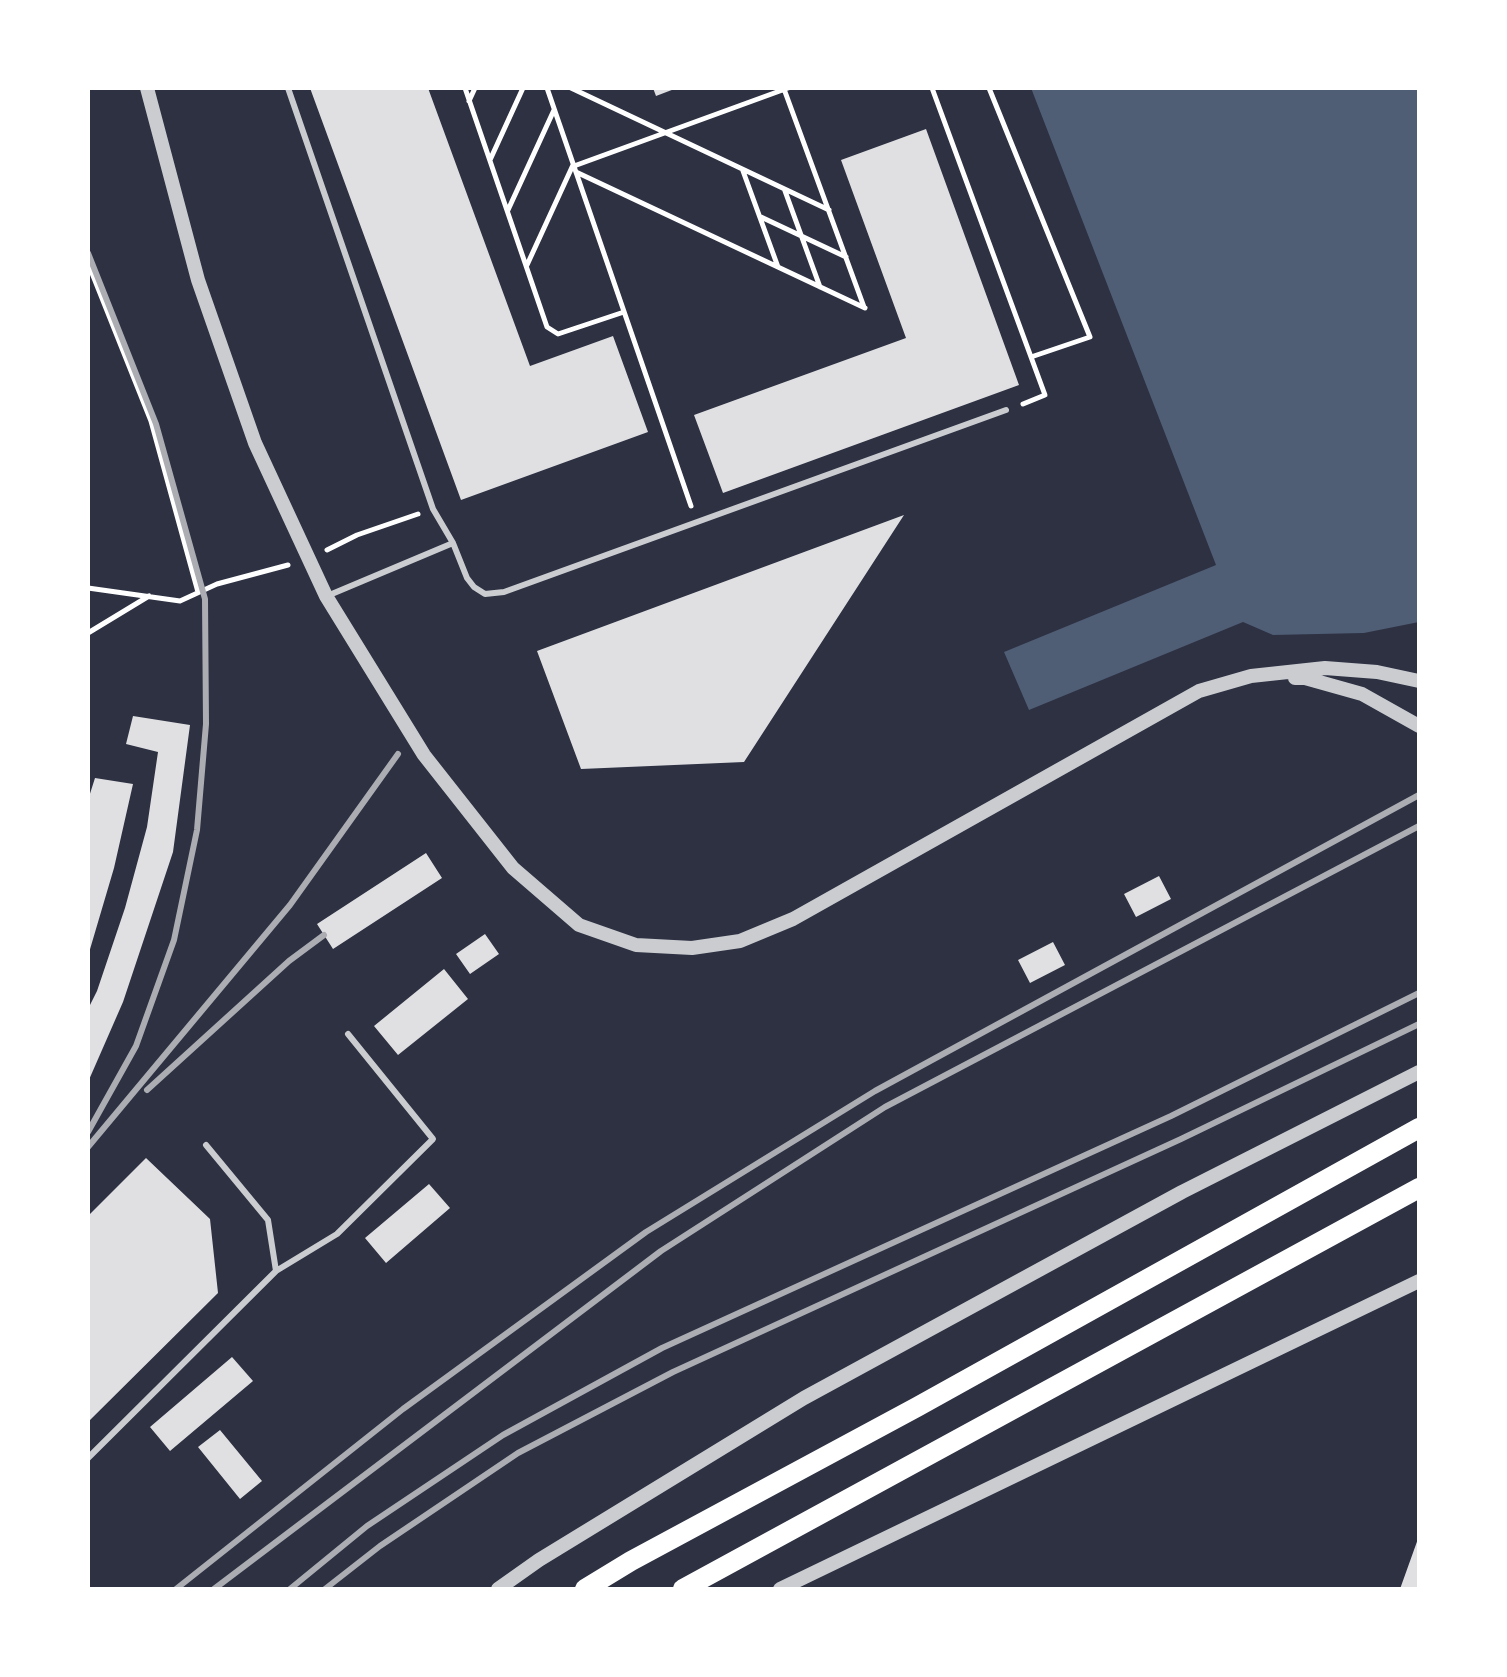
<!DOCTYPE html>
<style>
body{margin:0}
#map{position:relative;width:1507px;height:1677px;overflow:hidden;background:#2d3142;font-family:Helvetica,sans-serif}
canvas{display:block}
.frame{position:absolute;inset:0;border:90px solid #fff;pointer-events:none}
</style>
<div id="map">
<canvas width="1507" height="1677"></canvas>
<div class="frame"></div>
</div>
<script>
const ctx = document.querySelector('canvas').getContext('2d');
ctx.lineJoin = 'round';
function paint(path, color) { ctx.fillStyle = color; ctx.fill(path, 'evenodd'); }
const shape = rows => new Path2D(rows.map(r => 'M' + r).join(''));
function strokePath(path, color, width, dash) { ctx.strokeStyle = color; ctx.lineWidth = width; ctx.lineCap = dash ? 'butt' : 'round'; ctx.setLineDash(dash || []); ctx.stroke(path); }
const water = shape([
 [1031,88,1419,88,1419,622,1364,633,1273,635,1243,622,1029,710,1004,652,1216,565]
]);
const building = shape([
 [310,88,428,88,530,366,613,336,648,432,461,500],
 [653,88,677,88,656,96],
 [926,129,1019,385,723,493,694,415,906,338,841,160],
 [904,515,744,762,581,769,537,651],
 [133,716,190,725,173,852,123,1002,88,1082,88,1009,97,991,125,908,147,827,158,752,126,744],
 [95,778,133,784,114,868,88,956,88,800],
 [426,853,442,878,333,949,317,924],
 [1159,876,1171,899,1136,917,1124,894],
 [485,934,499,954,470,974,456,954],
 [1053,942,1065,965,1030,983,1018,960],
 [444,969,468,999,398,1055,374,1026],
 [146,1158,210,1219,218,1293,88,1422,88,1216],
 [429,1184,450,1208,386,1263,365,1238],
 [232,1357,253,1381,170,1451,150,1427],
 [220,1430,262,1481,240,1499,198,1447],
 [1419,1536,1419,1589,1400,1589]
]);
const path = shape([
 [465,88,547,327,558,334,624,312],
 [547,88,691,506],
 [571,88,829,210],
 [932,88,1045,395,1023,404],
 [989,88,1090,337,1031,357],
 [784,89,864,307],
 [469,101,475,88],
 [490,160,523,88],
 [574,166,788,88],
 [743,171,778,267],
 [576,172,865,308],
 [785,191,820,287],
 [508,210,554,110],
 [761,217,846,257],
 [88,263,151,421,198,592],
 [527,265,573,165],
 [327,550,357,535,418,514],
 [88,588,180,601,217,584,288,565],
 [88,633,149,596]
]);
const service = shape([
 [288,88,433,509,453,543,467,578,474,587,485,594,504,592,1006,410],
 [327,596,453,543],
 [206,1145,268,1220,276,1271],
 [88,1458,276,1271,337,1234,433,1139,348,1034]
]);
const tertiary = shape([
 [147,88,198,280,255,443,326,596,424,755,513,868,579,925,636,945,692,948,740,941,793,919,1199,691,1251,676,1325,668,1377,672,1419,681],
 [1295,678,1305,678,1362,694,1419,726],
 [498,1589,539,1560,804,1398,1182,1192,1419,1072],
 [780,1589,1419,1281]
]);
const primary = shape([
 [585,1589,631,1561,917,1407,1419,1128],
 [683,1589,1419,1188]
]);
const rail = shape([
 [88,253,156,424,205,599,206,724,197,830,174,940,136,1046,88,1132],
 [147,1090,289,961,324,935],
 [88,1147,290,905,398,754],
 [176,1589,403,1409,646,1232,875,1091,1419,795],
 [214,1589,661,1251,885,1107,1419,826],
 [290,1589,367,1526,503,1435,662,1348,1171,1116,1419,993],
 [325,1589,380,1546,518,1453,673,1372,1181,1139,1419,1024]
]);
paint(water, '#4f5d75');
paint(building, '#e0e0e3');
strokePath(path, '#fff', 5);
strokePath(service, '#caccd0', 6);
strokePath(tertiary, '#caccd0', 14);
strokePath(primary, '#fff', 20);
strokePath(rail, '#abadb3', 6);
</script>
